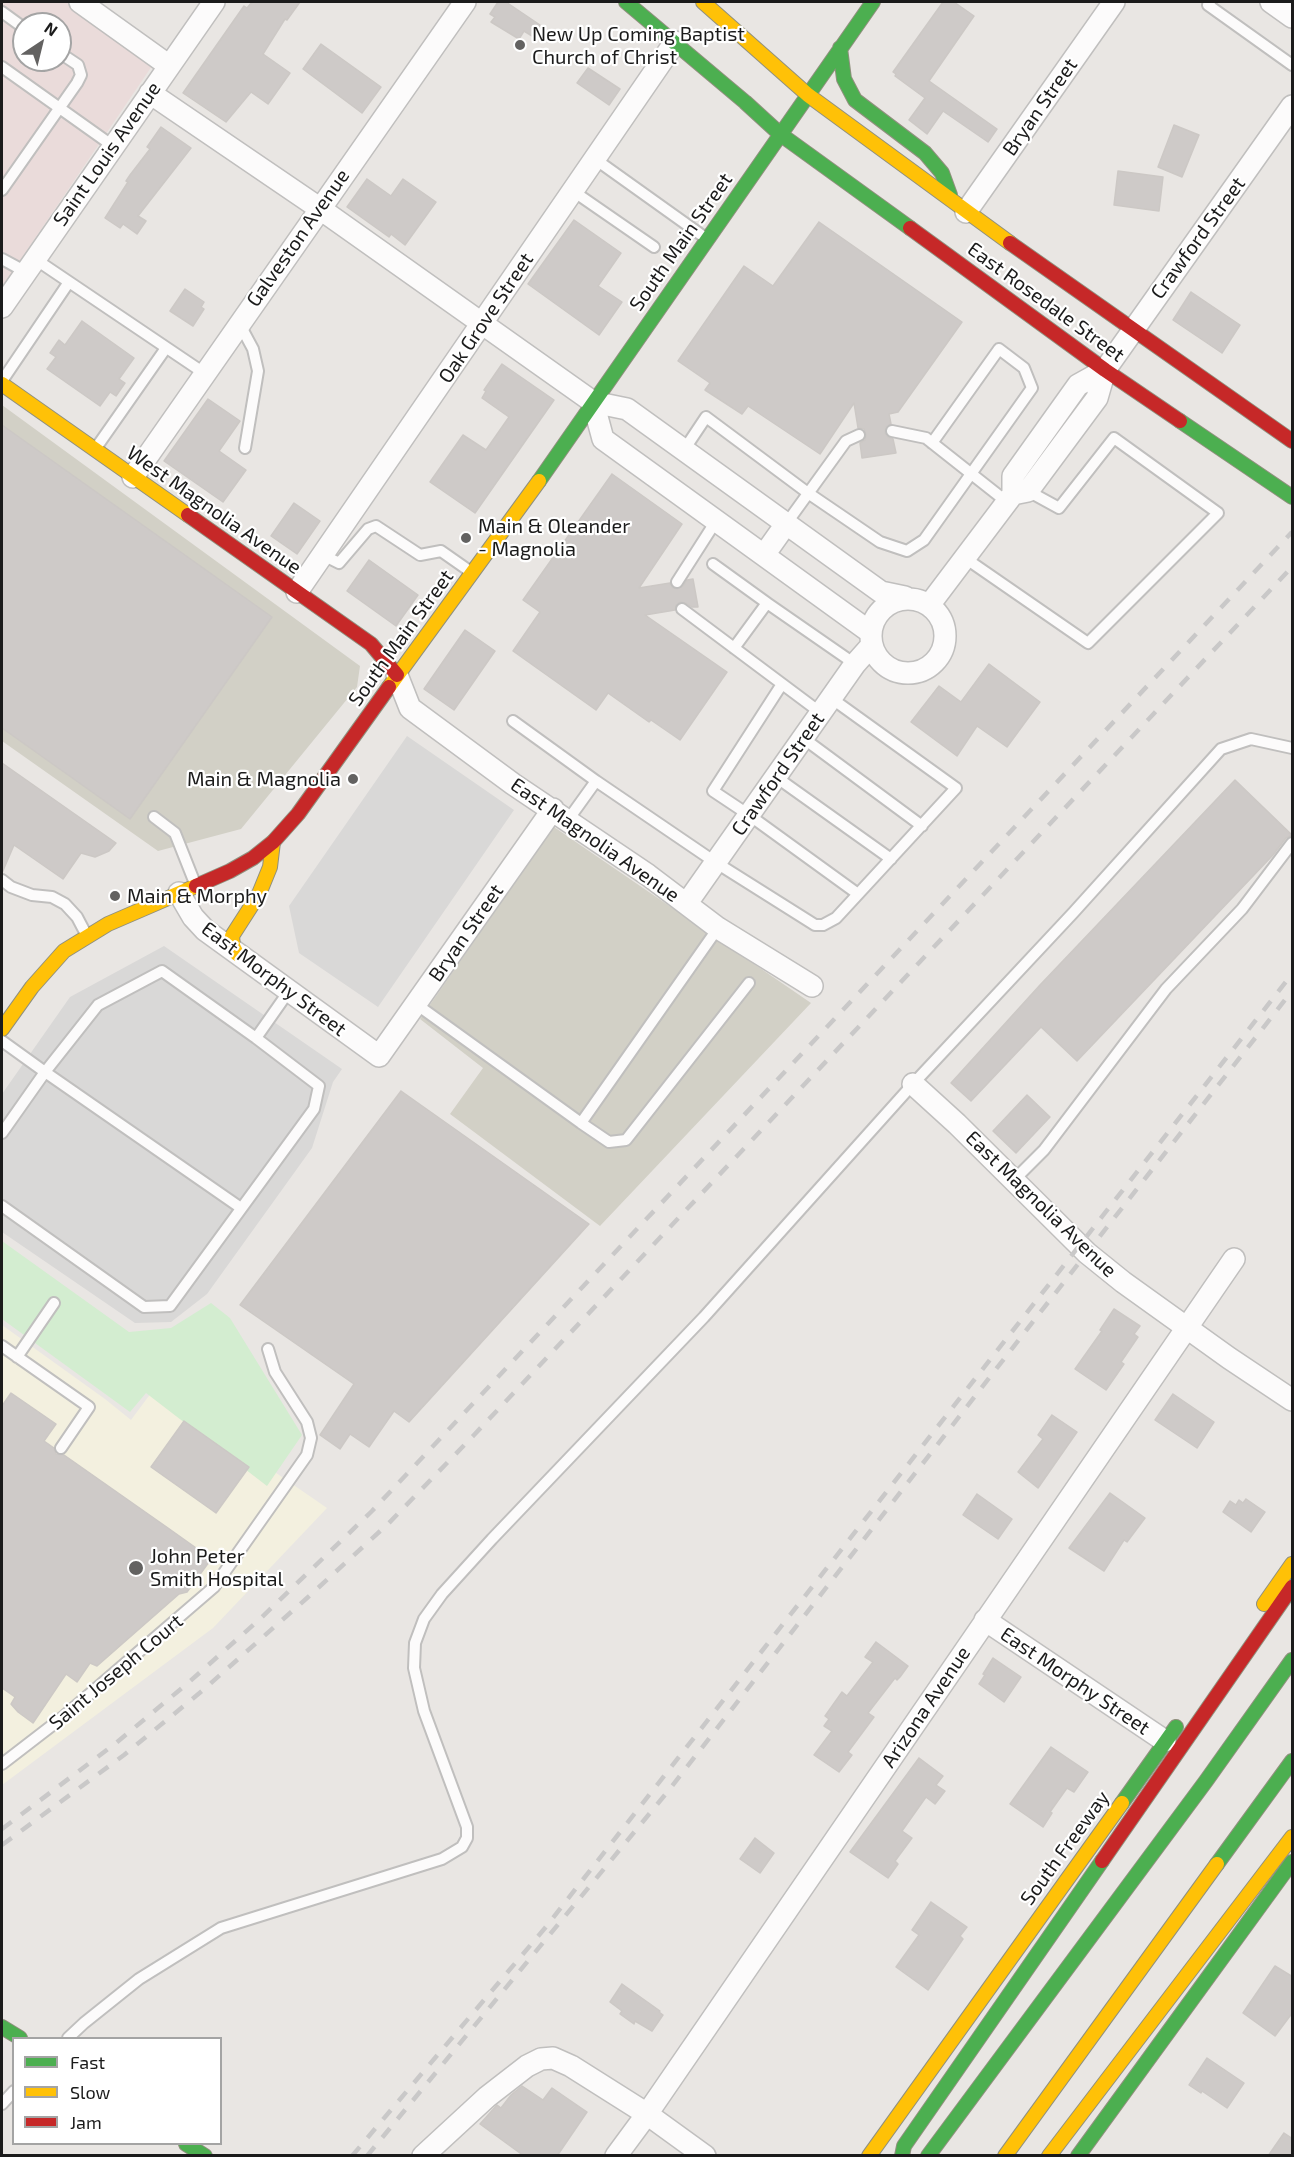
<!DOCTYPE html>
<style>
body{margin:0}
#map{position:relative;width:1294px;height:2157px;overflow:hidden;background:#e9e6e3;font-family:"Exo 2",sans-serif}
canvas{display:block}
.frame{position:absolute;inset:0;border:3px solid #1b1b1b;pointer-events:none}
.legend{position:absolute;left:12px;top:2037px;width:210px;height:108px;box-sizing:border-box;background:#fff;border:2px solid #a4a4a4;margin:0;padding:8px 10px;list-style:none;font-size:18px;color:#1b1b1b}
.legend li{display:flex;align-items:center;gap:12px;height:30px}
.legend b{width:30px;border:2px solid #a4a4a4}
.north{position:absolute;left:12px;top:12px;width:60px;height:60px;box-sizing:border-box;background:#fff;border:2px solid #a4a4a4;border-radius:50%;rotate:35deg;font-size:16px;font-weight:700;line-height:24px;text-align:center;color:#1b1b1b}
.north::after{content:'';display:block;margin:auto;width:21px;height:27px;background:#636261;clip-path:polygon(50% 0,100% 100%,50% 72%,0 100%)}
</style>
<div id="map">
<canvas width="1294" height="2157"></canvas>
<div class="frame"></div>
<ul class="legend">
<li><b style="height:8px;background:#4caf50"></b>Fast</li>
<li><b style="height:8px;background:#ffc107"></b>Slow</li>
<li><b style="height:8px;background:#c62828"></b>Jam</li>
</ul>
<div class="north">N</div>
</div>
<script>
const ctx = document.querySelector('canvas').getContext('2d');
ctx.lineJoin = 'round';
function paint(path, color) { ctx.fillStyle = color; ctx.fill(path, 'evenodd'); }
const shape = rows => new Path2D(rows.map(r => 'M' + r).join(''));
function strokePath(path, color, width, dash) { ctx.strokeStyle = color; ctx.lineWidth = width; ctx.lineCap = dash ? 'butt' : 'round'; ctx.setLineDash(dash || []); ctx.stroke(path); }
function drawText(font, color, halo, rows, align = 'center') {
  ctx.font = font + ' "Exo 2",sans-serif'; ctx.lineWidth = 4.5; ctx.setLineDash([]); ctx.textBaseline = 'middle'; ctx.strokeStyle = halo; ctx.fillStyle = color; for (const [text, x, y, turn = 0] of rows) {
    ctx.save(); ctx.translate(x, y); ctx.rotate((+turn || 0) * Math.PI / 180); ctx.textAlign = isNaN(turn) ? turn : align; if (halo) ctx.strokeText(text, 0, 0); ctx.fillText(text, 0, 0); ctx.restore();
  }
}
const commercial = shape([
 [2,2,67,2,154,63,2,287],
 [24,24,60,24,60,60,24,60]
]);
const education = shape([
 [2,1325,105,1399,131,1420,154,1389,327,1508,213,1628,2,1785]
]);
const construction = shape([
 [2,405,360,666,357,687,241,829,158,851,2,741],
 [554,827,811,1003,600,1226,450,1114,483,1068,420,1019]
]);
const park = shape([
 [2,1241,129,1332,171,1328,211,1303,230,1318,302,1435,267,1486,146,1393,130,1412,2,1319]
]);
const parking = shape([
 [407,736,514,810,378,1007,299,953,289,906],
 [164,946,342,1069,333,1082,312,1148,207,1294,171,1322,135,1323,2,1232,2,1094,70,997]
]);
const building = shape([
 [252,2,300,2,287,20,285,19,263,54,290,73,268,104,251,92,226,122,183,93,244,6,247,8,252,2],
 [498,2,506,2,540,25,532,36,524,31,519,39,491,22,495,17,490,14,498,2],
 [943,2,954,2,974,16,929,81,997,129,988,142,943,111,927,134,909,120,925,98,895,76,896,74,893,72,943,2],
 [321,44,381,87,362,113,303,69,321,44],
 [588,68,620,89,609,105,577,83,588,68],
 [1174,125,1199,135,1182,177,1158,167,1174,125],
 [161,127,191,148,138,216,146,221,137,234,123,224,120,228,105,218,128,182,126,181,130,175,150,149,147,147,161,127],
 [1118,171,1163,177,1159,211,1114,205,1118,171],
 [367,179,391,196,403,179,436,202,405,245,391,234,389,237,347,207,367,179],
 [574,220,621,253,598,286,622,302,599,335,528,284,574,220],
 [819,222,962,322,898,412,889,414,891,424,886,427,885,433,888,437,893,439,896,453,862,458,860,443,865,440,866,435,864,429,858,428,854,403,820,454,748,406,742,414,705,390,710,383,678,361,744,266,773,286,819,222],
 [185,289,204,302,201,307,204,309,193,326,170,311,185,289],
 [1191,292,1240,325,1222,353,1173,320,1191,292],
 [82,321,134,358,119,379,125,383,116,396,110,392,100,406,47,369,56,357,50,353,59,340,65,345,82,321],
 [502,364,554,400,475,513,430,482,463,435,486,450,509,417,482,398,486,391,484,390,502,364],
 [208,399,240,421,219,451,246,470,223,502,164,461,208,399],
 [2,425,272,617,130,819,2,728,2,425],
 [612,474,682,524,639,588,670,583,673,588,677,589,683,586,687,580,693,579,698,607,692,607,686,603,680,602,676,605,675,610,645,615,727,672,680,740,651,720,649,722,608,693,596,710,513,651,540,612,523,600,612,474],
 [294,503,320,521,297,554,271,536,294,503],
 [369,560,418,595,396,626,347,591,369,560],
 [465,630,495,651,454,710,424,689,465,630],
 [989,664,1040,702,1007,747,977,726,957,756,911,722,939,686,961,702,989,664],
 [2,763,116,843,109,851,95,857,81,853,63,879,14,845,2,873,2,763],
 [1235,780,1292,835,1286,838,1273,855,1077,1061,1041,1027,971,1101,951,1083,1040,985,1235,780],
 [401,1091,589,1224,409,1422,394,1411,369,1447,350,1434,340,1449,320,1435,354,1384,240,1305,401,1091],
 [1027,1095,1050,1117,1016,1153,993,1131,1027,1095],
 [1114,1309,1140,1326,1134,1334,1138,1337,1121,1362,1124,1364,1106,1390,1075,1369,1102,1331,1100,1330,1114,1309],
 [11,1393,56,1424,44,1441,54,1448,56,1454,64,1455,168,1528,206,1555,209,1562,187,1592,179,1594,97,1666,90,1663,77,1682,66,1674,33,1723,18,1712,11,1704,15,1697,2,1688,2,1406,11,1393],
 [1173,1394,1214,1422,1197,1448,1155,1420,1173,1394],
 [1052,1415,1077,1432,1038,1488,1018,1472,1043,1439,1038,1435,1052,1415],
 [184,1421,249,1467,216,1513,151,1467,184,1421],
 [1110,1493,1145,1518,1127,1542,1124,1540,1104,1571,1069,1548,1110,1493],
 [977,1494,1012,1519,998,1539,963,1515,977,1494],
 [1246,1499,1265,1512,1251,1532,1223,1512,1230,1501,1236,1505,1239,1500,1243,1503,1246,1499],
 [876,1642,908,1666,900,1677,897,1680,895,1678,868,1713,874,1717,848,1752,852,1755,839,1772,814,1755,832,1731,824,1726,829,1719,825,1716,842,1692,847,1696,873,1662,865,1657,876,1642],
 [993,1658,1021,1677,1004,1702,979,1684,985,1675,983,1674,993,1658],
 [1051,1747,1088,1772,1074,1792,1067,1788,1050,1812,1052,1813,1043,1827,1010,1804,1051,1747],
 [919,1758,943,1776,936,1785,945,1791,935,1804,926,1797,902,1831,912,1838,895,1861,898,1864,888,1878,850,1852,919,1758],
 [755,1838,774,1853,760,1873,740,1859,755,1838],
 [931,1902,967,1927,960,1936,963,1939,928,1990,896,1967,919,1935,912,1930,931,1902],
 [1275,1966,1293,1977,1293,2012,1275,2036,1243,2013,1275,1966],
 [622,1984,660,2011,659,2012,663,2015,652,2031,635,2021,634,2024,620,2014,622,2011,610,2002,622,1984],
 [1207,2058,1244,2083,1227,2108,1202,2091,1201,2093,1189,2085,1207,2058],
 [522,2086,543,2100,552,2088,587,2112,557,2156,524,2156,480,2124,497,2105,501,2108,511,2095,522,2086],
 [1284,2133,1293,2139,1293,2156,1268,2156,1284,2133]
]);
const lane = shape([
 [1210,2,1208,5,1292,65],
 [2,12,24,28],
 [2,67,113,146],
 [595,159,707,239],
 [2,190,77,83,81,75,78,65,60,53],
 [573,191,654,247],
 [2,259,26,272],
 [35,259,204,373],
 [239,323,253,349,258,371,245,448],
 [2,381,69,282],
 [892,431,926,438,1007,502],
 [96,448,166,348],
 [684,450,706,417,808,493,880,542,907,551,924,540,1032,388,1024,368,999,349,932,443],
 [786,524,846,441,859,435],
 [323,555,339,563,368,529,376,526,420,555,441,551,471,572],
 [965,558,1088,643,1218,513,1114,438,1059,508,1028,491],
 [713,564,767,603],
 [677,582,716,521],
 [682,609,821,713],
 [734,648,767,603,855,664],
 [782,684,713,791,749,815,858,894],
 [513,721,596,781],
 [803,738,922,826],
 [776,777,891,859],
 [154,817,175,833,196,886],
 [568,820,596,781,715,862,815,925,823,925,836,918,956,788,831,698],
 [2,880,11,887,32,895,52,897,65,904,77,917,87,936],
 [416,1004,581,1123,718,928],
 [2,1041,45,1072,2,1133],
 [581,1123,609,1142,626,1140,749,983],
 [1013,1181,1044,1150,1166,989,1242,909,1292,843],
 [2,1206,144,1307,170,1306,314,1109,319,1086,256,1038,289,991],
 [241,1208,45,1072,98,1005,162,971,256,1038],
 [2,1346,89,1407,61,1448],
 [17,1357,54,1303],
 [2,1764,63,1717,214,1587,307,1455,311,1438,307,1422,275,1372,268,1349],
 [68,2038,84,2023,139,1979,221,1928,442,1859,462,1847,467,1838,467,1827,424,1711,414,1668,415,1643,424,1619,442,1594,492,1539,704,1317,913,1084,1073,913,1221,749,1251,739,1292,748],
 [2,2104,14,2091]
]);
const street = shape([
 [80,2,168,65],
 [1271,2,1292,17],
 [150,93,319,208,593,402,627,409,881,592,905,597],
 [966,212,1114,2],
 [2,307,214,2],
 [593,402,603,439,870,632],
 [133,477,465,2],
 [1013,494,1028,491,1097,398,1105,370,1292,106],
 [764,555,786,524],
 [297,592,675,42],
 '871 636a37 37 0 1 1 74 0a37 37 0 1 1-74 0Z',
 [930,604,1013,494,1013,476,1078,385,1105,370],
 [397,675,410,708,513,784,648,875,718,928,812,986],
 [179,893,193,917,205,930,379,1056,553,809],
 [687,903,855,664,871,646],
 [913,1084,957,1124,1087,1253,1123,1282,1229,1358,1292,1400],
 [985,1620,1165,1741],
 [423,2156,487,2097,527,2066,541,2059,553,2058,571,2066,647,2114,705,2156],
 [616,2156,647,2114,1234,1259]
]);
const fast = shape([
 [626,2,745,102,780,134,910,228],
 [840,48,844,79,855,100,925,153,942,173,950,195],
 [1180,421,1292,497],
 [539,481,873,2],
 [1122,1803,1176,1727],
 [1217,1864,1292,1761],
 [2,2027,20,2038],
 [186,2144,205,2156],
 [902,2156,904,2146,1102,1861],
 [928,2156,1206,1781,1292,1660],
 [1078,2156,1292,1862]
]);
const slow = shape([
 [703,2,808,95,1010,243],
 [2,384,188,515],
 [389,687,539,481],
 [237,954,233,946,232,936,259,894,270,867,273,842],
 [2,1029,32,987,64,951,108,924,196,886],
 [1264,1604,1292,1564],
 [869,2156,1122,1803],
 [1005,2156,1217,1864],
 [1049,2156,1292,1837]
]);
const jam = shape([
 [910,228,1105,370,1180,421],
 [1010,243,1292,441],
 [188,515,371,644,397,675],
 [196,886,230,871,253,858,273,842,298,814,389,687],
 [1102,1861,1292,1587]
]);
const rail = shape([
 [2,1829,116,1743,188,1683,261,1618,372,1511,1292,532],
 [2,1845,124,1755,202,1691,307,1598,389,1523,474,1435,1292,567],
 [352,2156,545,1928,1292,974],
 [367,2156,669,1790,1028,1328,1292,991]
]);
const markers = [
 [520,45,6,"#636261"],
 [466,538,6,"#636261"],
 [353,779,6,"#636261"],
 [115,896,6,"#636261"],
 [136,1568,8,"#636261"]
];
const poiNames = [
 ["New Up Coming Baptist",532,34],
 ["Church of Christ",532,57],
 ["Main & Oleander",478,526],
 ["- Magnolia",478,549],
 ["Main & Magnolia",341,779,"right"],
 ["Main & Morphy",127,896],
 ["John Peter",150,1556],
 ["Smith Hospital",150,1579]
];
const streetNames = [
 ["Bryan Street",1040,107,-55],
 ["Saint Louis Avenue",107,154,-55],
 ["Galveston Avenue",298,238,-55],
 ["Crawford Street",1198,238,-54],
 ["South Main Street",681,242,-55],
 ["East Rosedale Street",1046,302,36],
 ["Oak Grove Street",486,318,-56],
 ["West Magnolia Avenue",214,510,35],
 ["South Main Street",401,638,-54],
 ["Crawford Street",778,774,-55],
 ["East Magnolia Avenue",595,840,35],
 ["Bryan Street",466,933,-55],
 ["East Morphy Street",274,979,37],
 ["East Magnolia Avenue",1041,1204,44],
 ["Saint Joseph Court",116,1672,-40],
 ["East Morphy Street",1075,1681,34],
 ["Arizona Avenue",926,1707,-56],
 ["South Freeway",1065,1848,-54]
];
paint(commercial, '#eadbda');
paint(education, '#f3f0df');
paint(construction, '#d2d0c6');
paint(park, '#d3edd0');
paint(parking, '#d9d8d7');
paint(building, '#cecac8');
strokePath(building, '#ccc8c5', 1.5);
strokePath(lane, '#c0bfbe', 14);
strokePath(street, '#c0bfbe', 24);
strokePath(fast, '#90907e', 16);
strokePath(slow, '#90907e', 16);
strokePath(jam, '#90907e', 16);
strokePath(lane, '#fcfbfb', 10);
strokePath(street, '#fcfbfb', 21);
strokePath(fast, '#4caf50', 14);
strokePath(slow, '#ffc107', 14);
strokePath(jam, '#c62828', 14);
strokePath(rail, '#c9c8c8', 4.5, [12, 12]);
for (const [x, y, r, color] of markers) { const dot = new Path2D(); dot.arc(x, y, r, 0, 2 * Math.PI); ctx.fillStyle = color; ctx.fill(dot); strokePath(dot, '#fff', 2); }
drawText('20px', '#1b1b1b', '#fff', poiNames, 'left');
drawText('20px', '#1b1b1b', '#fff', streetNames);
</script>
